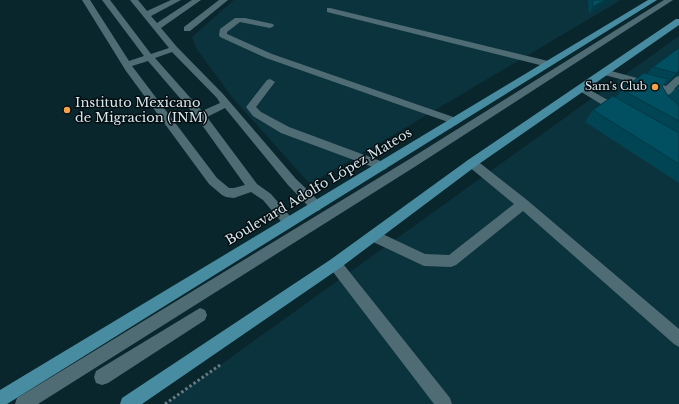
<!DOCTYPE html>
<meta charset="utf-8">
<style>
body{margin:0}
canvas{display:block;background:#0a262d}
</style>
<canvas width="679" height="404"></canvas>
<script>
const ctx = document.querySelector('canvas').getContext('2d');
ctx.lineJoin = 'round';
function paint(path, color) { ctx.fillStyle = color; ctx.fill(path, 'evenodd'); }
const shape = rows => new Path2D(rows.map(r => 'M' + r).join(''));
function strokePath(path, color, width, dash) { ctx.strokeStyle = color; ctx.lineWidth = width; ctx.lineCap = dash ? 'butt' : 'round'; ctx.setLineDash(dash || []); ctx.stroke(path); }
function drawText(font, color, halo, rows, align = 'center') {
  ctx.font = font + ' "Libre Baskerville",serif'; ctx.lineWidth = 3; ctx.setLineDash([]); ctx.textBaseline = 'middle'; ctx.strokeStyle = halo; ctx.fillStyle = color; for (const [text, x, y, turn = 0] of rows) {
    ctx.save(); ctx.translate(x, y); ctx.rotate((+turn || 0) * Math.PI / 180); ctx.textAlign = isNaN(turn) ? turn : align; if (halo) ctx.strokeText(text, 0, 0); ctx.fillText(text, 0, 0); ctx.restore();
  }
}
const built = shape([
 [234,0,621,0,310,184,232,97,196,48,192,37],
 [679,36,679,404,166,404]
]);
const path = shape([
 [165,404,220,365]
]);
const minor = shape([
 [82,0,90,0,129,61,144,56,102,0,110,0,151,54,169,48,130,0,138,0,147,11,171,0,181,0,151,16,157,23,192,0,201,0,161,28,177,47,223,94,296,179,320,202,322,206,320,210,316,211,312,210,288,185,225,108,207,117,257,184,271,194,295,222,293,226,289,227,285,226,263,200,251,192,234,198,226,197,222,195,209,184,126,71,82,0],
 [172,52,217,98,220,103,202,111,155,58,172,52],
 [148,61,197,118,245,185,234,188,229,188,217,178,132,66,148,61],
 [219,0,228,0,190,31,184,31,184,27,219,0],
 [664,0,673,0,416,166,38,404,15,404,17,398,408,160,664,0],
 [327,8,330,8,548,61,552,64,548,67,327,12,327,8],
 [235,18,245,18,273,24,274,26,270,28,240,22,227,32,227,34,272,54,459,119,460,121,459,123,455,125,451,123,266,58,220,37,219,35,220,29,235,18],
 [604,69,666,86,676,77,679,76,679,84,674,89,679,91,679,98,669,94,664,99,668,105,679,113,679,121,675,120,659,107,654,98,661,90,601,74,599,72,604,69],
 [270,79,275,82,256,107,261,112,289,127,386,163,388,166,386,169,382,170,378,169,281,133,253,116,246,107,267,80,270,79],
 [581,85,622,108,623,110,622,112,614,112,578,90,576,88,581,85],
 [472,159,476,160,527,200,679,329,679,347,674,344,523,211,456,265,451,267,424,266,369,240,368,236,369,232,374,230,425,254,449,255,514,204,468,166,466,163,468,160,472,159],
 [335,258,340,260,450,398,452,404,434,404,330,268,328,264,330,260,335,258],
 [200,308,205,310,207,315,205,320,108,383,102,385,96,383,94,377,96,371,200,308]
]);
const major = shape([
 [648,0,657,0,7,404,0,404,0,390,648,0],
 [676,19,679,19,679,25,476,166,340,268,142,404,120,404,122,398,330,260,468,160,676,19]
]);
const wall = shape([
 [588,0,612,0,589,14],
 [679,48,679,75,675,76,666,84,664,84,662,86,668,96,679,85,679,183,585,122,593,110,616,97,622,90,647,74,653,67]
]);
const shadedWall = shape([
 [605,0,612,0,589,14,593,7],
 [679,70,679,75,675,76,666,84]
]);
const building = shape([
 [592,0,605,0,593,7,592,0],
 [679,48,679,70,676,73,653,67,679,48],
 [644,73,668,79,662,86,668,96,679,105,679,121,622,90,644,73],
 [679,85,679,91,676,88,679,85],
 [613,96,679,133,679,164,593,110,613,96]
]);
const markers = [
 [655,87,4,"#f6a248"],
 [67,110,4,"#f6a248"]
];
const farPoinames = [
 ["Sam's Club",647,87]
];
const poiNames = [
 ["Instituto Mexicano",75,103],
 ["de Migracion (INM)",75,118]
];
const streetNames = [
 ["Boulevard Adolfo López Mateos",319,187,-31]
];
paint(built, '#0b333d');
strokePath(path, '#667c83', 3, [2.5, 2.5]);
paint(minor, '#4f6c75');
paint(major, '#478ca0');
paint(wall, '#014554');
paint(shadedWall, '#013845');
paint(building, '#015062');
strokePath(building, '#013845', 1);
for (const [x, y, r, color] of markers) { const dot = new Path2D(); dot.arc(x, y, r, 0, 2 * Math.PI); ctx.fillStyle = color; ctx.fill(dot); strokePath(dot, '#040d10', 1.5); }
drawText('11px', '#d7e6ec', '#040d10', farPoinames, 'right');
drawText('13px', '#d7e6ec', '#040d10', poiNames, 'left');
drawText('13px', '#d7e6ec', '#040d10', streetNames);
</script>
